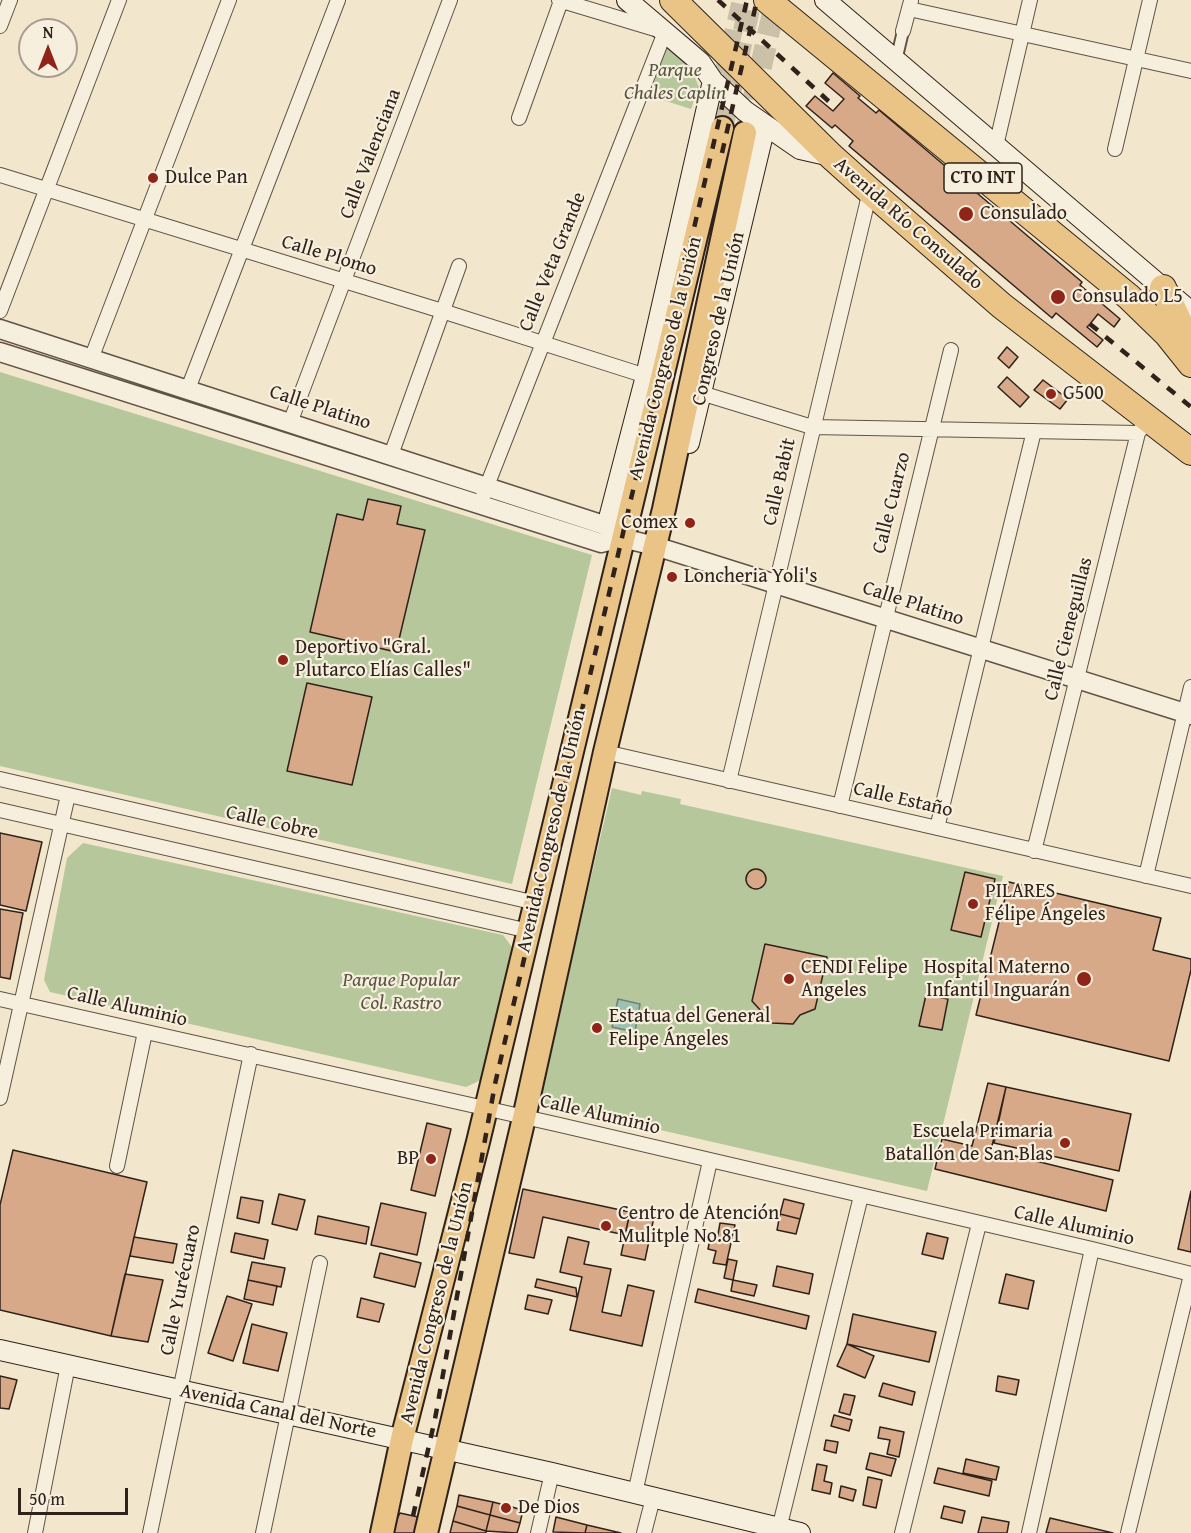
<!DOCTYPE html>
<meta charset="utf-8">
<style>
body{margin:0}
#map{position:relative;width:1191px;height:1533px;overflow:hidden;background:#f2e7cc;font-family:"Gentium Book Plus",serif}
canvas{display:block}
.north{position:absolute;left:18px;top:18px;width:60px;height:60px;box-sizing:border-box;background:#f7efde;border:2px solid #a79d90;border-radius:50%;rotate:0deg;font-size:16px;font-weight:700;line-height:24px;text-align:center;color:#30221a}
.north::after{content:'';display:block;margin:auto;width:21px;height:27px;background:#8f2418;clip-path:polygon(50% 0,100% 100%,50% 72%,0 100%)}
.scale{position:absolute;left:18px;top:1488px;width:110px;height:27px;box-sizing:border-box;border:3px solid #30221a;border-top:0;padding-left:8px;font-size:18px;line-height:21px;white-space:nowrap;color:#30221a;-webkit-text-stroke:4px #f7efde;paint-order:stroke}
</style>
<div id="map">
<canvas width="1191" height="1533"></canvas>
<div class="north">N</div>
<div class="scale">50 m</div>
</div>
<script>
const ctx = document.querySelector('canvas').getContext('2d');
ctx.lineJoin = 'round';
function paint(path, color) { ctx.fillStyle = color; ctx.fill(path, 'evenodd'); }
const shape = rows => new Path2D(rows.map(r => 'M' + r).join(''));
function strokePath(path, color, width, dash) { ctx.strokeStyle = color; ctx.lineWidth = width; ctx.lineCap = dash ? 'butt' : 'round'; ctx.setLineDash(dash || []); ctx.stroke(path); }
function drawText(font, color, halo, rows, align = 'center') {
  ctx.font = font + ' "Gentium Book Plus",serif'; ctx.lineWidth = 4.5; ctx.setLineDash([]); ctx.textBaseline = 'middle'; ctx.strokeStyle = halo; ctx.fillStyle = color; for (const [text, x, y, turn = 0] of rows) {
    ctx.save(); ctx.translate(x, y); ctx.rotate((+turn || 0) * Math.PI / 180); ctx.textAlign = isNaN(turn) ? turn : align; if (halo) ctx.strokeText(text, 0, 0); ctx.fillText(text, 0, 0); ctx.restore();
  }
}
const green = shape([
 [666,46,691,68,699,87,691,109,650,96],
 [0,372,592,555,512,884,0,766],
 [612,788,641,795,642,791,681,799,680,804,1003,876,927,1191,538,1102],
 [83,843,503,935,512,947,483,1079,466,1087,50,992,44,980,67,858]
]);
const water = shape([
 [618,999,640,1004,635,1032,612,1027,618,999]
]);
const building = shape([
 [833,73,860,96,858,98,876,113,879,110,1082,282,1080,285,1120,319,1114,327,1098,314,1090,324,1087,327,1103,340,1097,347,1056,313,1052,318,849,146,853,141,835,125,832,128,806,106,815,96,833,111,844,99,825,83,833,73],
 [1007,347,1018,357,1009,368,998,358,1007,347],
 [1007,377,1029,397,1020,407,998,387,1007,377],
 [1043,380,1068,399,1060,409,1034,390,1043,380],
 [368,499,401,506,397,524,425,530,396,652,310,632,337,514,363,520,368,499],
 [307,683,372,697,352,785,287,771,307,683],
 [0,833,42,842,26,911,0,905,0,833],
 '746 879a10 10 0 1 1 20 0a10 10 0 1 1-20 0Z',
 [965,872,995,879,981,937,951,930,965,872],
 [1009,882,1161,918,1153,950,1191,959,1191,970,1169,1061,976,1015,1009,882],
 [0,909,23,913,10,979,0,977,0,909],
 [765,944,827,957,815,1009,800,1015,793,1024,772,1023,752,1001,765,944],
 [926,995,948,999,942,1030,919,1026,926,995],
 [988,1083,1006,1087,991,1150,1113,1180,1106,1211,935,1169,942,1139,972,1146,988,1083],
 [1006,1087,1131,1114,1119,1171,994,1143,1006,1087],
 [427,1123,451,1129,435,1196,411,1190,427,1123],
 [13,1150,147,1182,111,1336,0,1310,0,1205,13,1150],
 [523,1189,630,1212,625,1235,543,1217,534,1258,509,1253,523,1189],
 [1191,1191,1191,1252,1178,1249,1191,1191],
 [279,1194,305,1200,297,1230,272,1224,279,1194],
 [241,1197,263,1201,259,1223,237,1218,241,1197],
 [784,1199,804,1204,800,1219,780,1214,784,1199],
 [381,1203,426,1213,417,1255,371,1245,381,1203],
 [630,1212,654,1217,645,1260,621,1255,630,1212],
 [780,1214,800,1219,796,1234,777,1230,780,1214],
 [318,1216,369,1227,366,1244,315,1234,318,1216],
 [720,1223,735,1225,731,1243,717,1240,720,1223],
 [235,1233,268,1240,264,1259,231,1252,235,1233],
 [927,1233,948,1238,943,1259,922,1254,927,1233],
 [134,1237,177,1244,173,1263,130,1256,134,1237],
 [568,1237,589,1242,584,1264,611,1269,602,1312,621,1316,628,1285,654,1291,642,1346,570,1330,582,1277,560,1272,568,1237],
 [710,1239,731,1243,726,1265,713,1263,716,1251,708,1249,710,1239],
 [380,1253,421,1263,415,1287,374,1277,380,1253],
 [728,1259,737,1261,733,1280,724,1278,728,1259],
 [252,1262,285,1268,281,1287,248,1280,252,1262],
 [777,1266,813,1274,809,1294,773,1286,777,1266],
 [125,1274,163,1280,148,1342,111,1336,125,1274],
 [1006,1274,1034,1281,1028,1309,999,1303,1006,1274],
 [537,1279,576,1288,577,1297,535,1287,537,1279],
 [248,1280,277,1286,273,1305,244,1299,248,1280],
 [733,1280,757,1285,754,1296,731,1291,733,1280],
 [698,1289,809,1316,806,1329,695,1302,698,1289],
 [528,1295,552,1300,548,1314,525,1309,528,1295],
 [227,1296,252,1304,233,1361,208,1353,227,1296],
 [361,1298,384,1304,379,1322,357,1317,361,1298],
 [853,1314,936,1332,929,1362,847,1344,853,1314],
 [252,1324,287,1333,278,1371,243,1363,252,1324],
 [847,1344,874,1356,865,1378,837,1366,847,1344],
 [0,1376,17,1380,9,1409,0,1408,0,1376],
 [998,1376,1019,1380,1016,1395,996,1391,998,1376],
 [883,1383,915,1392,912,1405,879,1396,883,1383],
 [844,1394,855,1396,850,1415,839,1412,844,1394],
 [834,1415,852,1420,849,1431,831,1426,834,1415],
 [880,1427,904,1432,899,1457,887,1454,890,1440,878,1438,880,1427],
 [826,1440,838,1442,836,1453,824,1450,826,1440],
 [870,1453,896,1459,891,1476,866,1469,870,1453],
 [966,1459,999,1467,996,1480,963,1473,966,1459],
 [817,1464,827,1466,824,1481,832,1483,830,1494,812,1490,817,1464],
 [938,1468,992,1481,989,1496,934,1483,938,1468],
 [868,1477,882,1480,876,1508,863,1505,868,1477],
 [841,1486,856,1490,853,1501,839,1497,841,1486],
 [459,1495,493,1502,490,1515,457,1506,459,1495],
 [493,1502,523,1510,520,1523,490,1515,493,1502],
 [457,1506,490,1515,486,1531,453,1521,457,1506],
 [944,1506,965,1511,962,1523,941,1518,944,1506],
 [400,1513,418,1517,418,1533,390,1533,400,1513],
 [490,1515,520,1523,517,1533,486,1531,490,1515],
 [556,1517,587,1525,585,1533,553,1532,556,1517],
 [982,1517,1009,1522,1007,1533,978,1533,982,1517],
 [1050,1518,1113,1533,1046,1533,1050,1518],
 [453,1521,486,1531,486,1533,450,1533,453,1521],
 [587,1525,621,1533,585,1533,587,1525]
]);
const tertiaryTunnel = shape([
 [717,100,741,0]
]);
const primaryTunnel = shape([
 [722,128,751,0],
 [746,132,776,0]
]);
const pedestrian = shape([
 [896,61,903,31]
]);
const minor = shape([
 [909,9,1191,71],
 [0,26,10,0],
 [903,31,911,1],
 [519,118,561,1],
 [996,146,1030,0],
 [1115,149,1150,0],
 [0,175,442,311,646,376],
 [0,311,119,0],
 [91,359,229,0],
 [188,389,338,0],
 [701,393,812,427,1138,433],
 [290,423,450,0],
 [391,455,459,266],
 [483,496,665,32,559,0],
 [605,752,1191,886],
 [0,779,536,903],
 [729,781,870,191],
 [840,806,951,350],
 [0,810,529,931],
 [937,828,1034,431],
 [1034,851,1138,433,1149,419],
 [1146,876,1191,687],
 [0,999,560,1125,1092,1249,1191,1274],
 [0,1098,68,795],
 [117,1166,145,1032],
 [635,1493,710,1161],
 [35,1533,68,1365],
 [150,1533,251,1054],
 [263,1533,320,1263],
 [538,1533,552,1473],
 [644,1533,653,1498],
 [778,1533,861,1196],
 [902,1533,979,1224],
 [1029,1533,1092,1249],
 [1128,1533,1191,1275]
]);
const tertiary = shape([
 [0,329,607,526,622,538,655,546,1191,715],
 [0,352,601,543,622,538]
]);
const secondary = shape([
 [627,0,700,62,713,81,745,111,800,149,831,156],
 [825,0,1191,312],
 [689,443,765,126],
 [607,526,646,376,713,81],
 [0,1350,552,1473,800,1533]
]);
const primary = shape([
 [382,1533,402,1439,478,1142,722,128],
 [426,1533,524,1118,605,752,664,509,745,133]
]);
const motorway = shape([
 [673,0,831,156,870,191,1002,306,1191,452],
 [767,0,1129,297,1167,334,1191,364],
 [1163,288,1191,348]
]);
const rail = shape([
 [718,0,836,108],
 [722,153,757,0],
 [1090,324,1191,407],
 [413,1516,435,1419,495,1084,747,0]
]);
const markers = [
 [153,178,6,"#8f2418"],
 [966,214,8,"#8f2418"],
 [1058,297,8,"#8f2418"],
 [1051,394,6,"#8f2418"],
 [690,523,6,"#8f2418"],
 [672,577,6,"#8f2418"],
 [283,660,6,"#8f2418"],
 [973,904,6,"#8f2418"],
 [789,979,6,"#8f2418"],
 [1084,979,8,"#8f2418"],
 [597,1028,6,"#8f2418"],
 [1065,1143,6,"#8f2418"],
 [431,1159,6,"#8f2418"],
 [606,1226,6,"#8f2418"],
 [506,1508,6,"#8f2418"]
];
const shields = [
 [983,178,78]
];
const shieldNames = [
 ["CTO INT",983,178]
];
const parkNames = [
 ["Parque",675,71],
 ["Chales Caplin",675,94],
 ["Parque Popular",401,981],
 ["Col. Rastro",401,1004]
];
const streetNames = [
 ["Calle Valenciana",371,154,-69],
 ["Avenida Río Consulado",908,224,41],
 ["Calle Plomo",329,256,17],
 ["Calle Veta Grande",553,262,-68],
 ["Congreso de la Unión",719,319,-77],
 ["Avenida Congreso de la Unión",666,358,-76],
 ["Calle Platino",320,408,18],
 ["Calle Babit",780,482,-77],
 ["Calle Cuarzo",892,503,-76],
 ["Calle Platino",913,604,18],
 ["Calle Cieneguillas",1069,629,-76],
 ["Calle Estaño",903,800,13],
 ["Calle Cobre",272,823,13],
 ["Avenida Congreso de la Unión",552,831,-77],
 ["Calle Aluminio",127,1007,13],
 ["Calle Aluminio",600,1115,13],
 ["Calle Aluminio",1074,1226,13],
 ["Calle Yurécuaro",181,1290,-78],
 ["Avenida Congreso de la Unión",437,1303,-76],
 ["Avenida Canal del Norte",278,1412,12]
];
const poiNames = [
 ["Dulce Pan",165,178],
 ["Consulado",980,214],
 ["Consulado L5",1072,297],
 ["G500",1063,394],
 ["Comex",678,523,"right"],
 ["Loncheria Yoli's",684,577],
 ["Deportivo \"Gral.",295,648],
 ["Plutarco Elías Calles\"",295,671],
 ["PILARES",985,892],
 ["Félipe Ángeles",985,915],
 ["CENDI Felipe",801,968],
 ["Angeles",801,991],
 ["Hospital Materno",1070,968,"right"],
 ["Infantil Inguarán",1070,991,"right"],
 ["Estatua del General",609,1017],
 ["Felipe Ángeles",609,1040],
 ["Escuela Primaria",1053,1132,"right"],
 ["Batallón de San Blas",1053,1155,"right"],
 ["BP",419,1159,"right"],
 ["Centro de Atención",618,1214],
 ["Mulitple No.81",618,1237],
 ["De Dios",518,1508]
];
paint(green, '#b6c79c');
paint(water, '#9cc1b1');
strokePath(water, '#718175', 1.5);
paint(building, '#d8a988');
strokePath(building, '#30221a', 1.5);
strokePath(tertiaryTunnel, '#cbc0a8', 18, [18, 9]);
strokePath(primaryTunnel, '#cbc0a8', 22, [22, 11]);
strokePath(pedestrian, '#605346', 14);
strokePath(minor, '#605346', 16);
strokePath(tertiary, '#605346', 21);
strokePath(secondary, '#30221a', 22);
strokePath(primary, '#30221a', 26);
strokePath(motorway, '#30221a', 28);
strokePath(pedestrian, '#f7efde', 10);
strokePath(minor, '#f7efde', 14);
strokePath(tertiary, '#f7efde', 18);
strokePath(secondary, '#f7efde', 20);
strokePath(primary, '#e9c486', 22);
strokePath(motorway, '#e9c486', 26);
strokePath(rail, '#30221a', 4.5, [10, 10]);
for (const [x, y, r, color] of markers) { const dot = new Path2D(); dot.arc(x, y, r, 0, 2 * Math.PI); ctx.fillStyle = color; ctx.fill(dot); strokePath(dot, '#f7efde', 2); }
for (const [x, y, w] of shields) { const box = new Path2D(); box.roundRect(x - w / 2, y - 15, w, 30, 4.5); ctx.fillStyle = '#f7efde'; ctx.fill(box); strokePath(box, '#30221a', 1.5); }
drawText('bold 18px', '#30221a', null, shieldNames);
drawText('italic 20px', '#585441', '#f7efde', parkNames);
drawText('20px', '#30221a', '#f7efde', streetNames);
drawText('20px', '#30221a', '#f7efde', poiNames, 'left');
</script>
